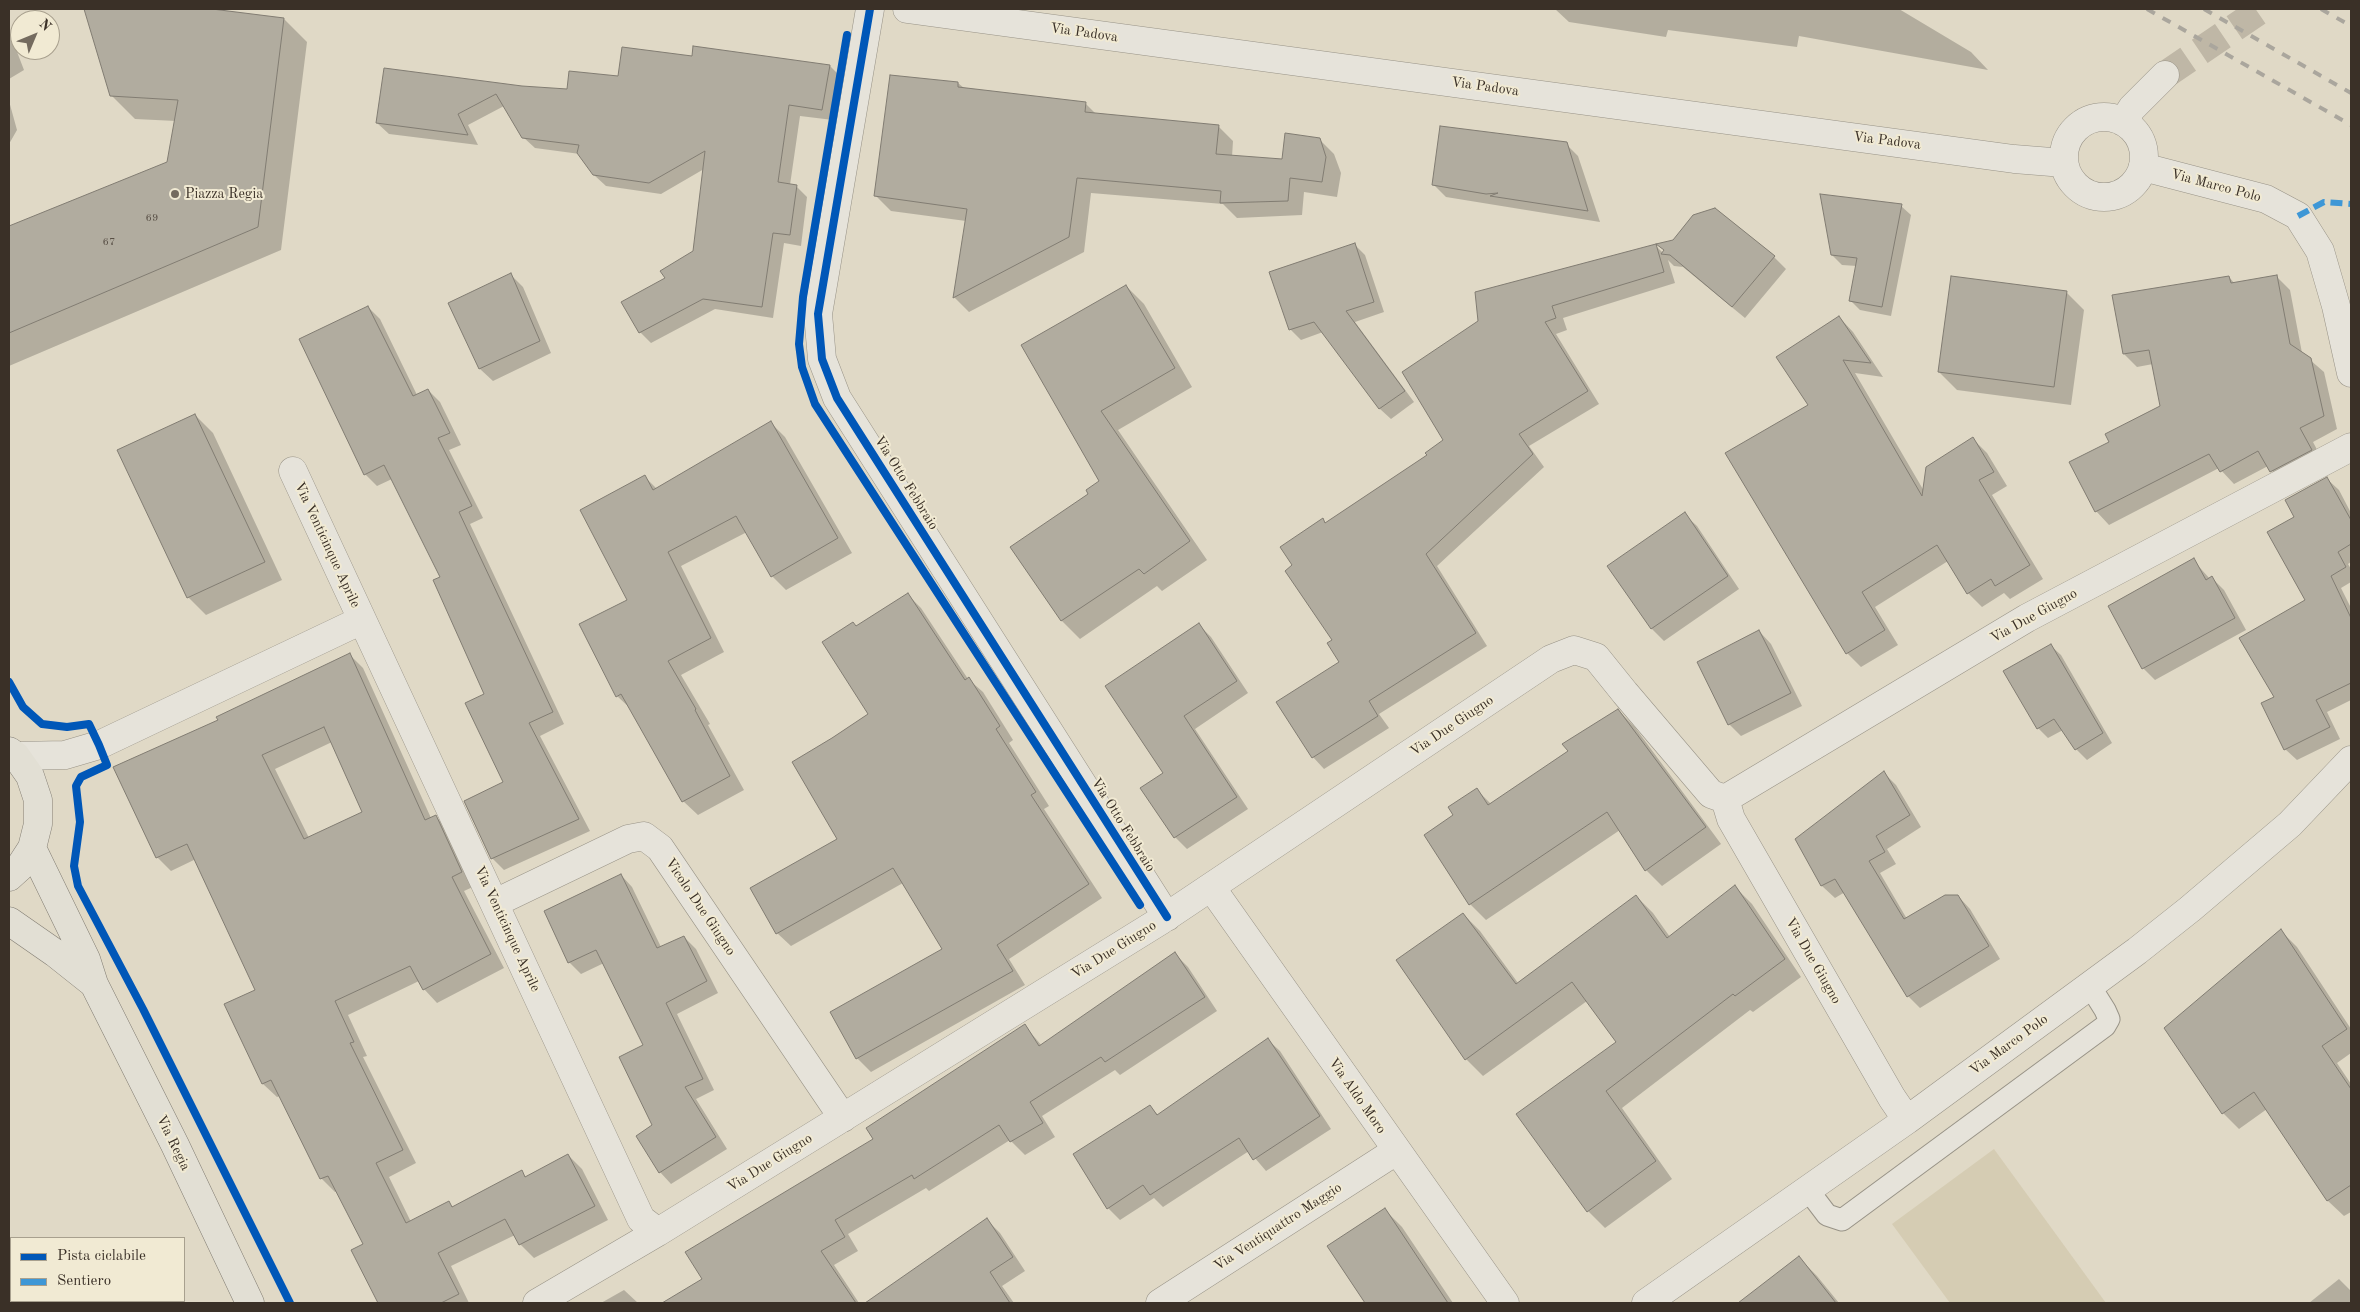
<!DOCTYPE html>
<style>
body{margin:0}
#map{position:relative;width:2360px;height:1312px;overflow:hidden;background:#e0d9c6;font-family:"Old Standard TT",serif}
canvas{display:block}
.frame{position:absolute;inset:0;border:10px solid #3a3027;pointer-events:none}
.legend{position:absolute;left:10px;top:1237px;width:175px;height:65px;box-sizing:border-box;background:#f1ead3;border:1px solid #a8a08e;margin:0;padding:6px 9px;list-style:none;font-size:15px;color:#3a3027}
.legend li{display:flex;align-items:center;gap:10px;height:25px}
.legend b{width:25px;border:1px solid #a8a08e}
.north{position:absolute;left:10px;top:10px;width:50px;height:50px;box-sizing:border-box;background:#f1ead3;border:1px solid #a8a08e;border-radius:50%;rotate:45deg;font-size:14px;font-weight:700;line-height:20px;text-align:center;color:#3a3027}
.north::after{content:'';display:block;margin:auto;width:18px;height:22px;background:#746b5f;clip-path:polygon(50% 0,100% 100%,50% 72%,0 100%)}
</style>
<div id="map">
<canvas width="2360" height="1312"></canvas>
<div class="frame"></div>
<ul class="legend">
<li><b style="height:6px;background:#0057b8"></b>Pista ciclabile</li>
<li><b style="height:6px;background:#3e97d6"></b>Sentiero</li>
</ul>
<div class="north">N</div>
</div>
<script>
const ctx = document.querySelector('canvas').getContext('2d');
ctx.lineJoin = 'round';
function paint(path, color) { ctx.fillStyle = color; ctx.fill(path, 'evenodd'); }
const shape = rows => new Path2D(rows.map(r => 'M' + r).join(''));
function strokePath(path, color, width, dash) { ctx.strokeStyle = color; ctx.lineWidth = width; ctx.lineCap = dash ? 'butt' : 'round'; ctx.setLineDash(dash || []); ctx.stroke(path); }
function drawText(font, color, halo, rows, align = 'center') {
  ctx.font = font + ' "Old Standard TT",serif'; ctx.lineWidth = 4; ctx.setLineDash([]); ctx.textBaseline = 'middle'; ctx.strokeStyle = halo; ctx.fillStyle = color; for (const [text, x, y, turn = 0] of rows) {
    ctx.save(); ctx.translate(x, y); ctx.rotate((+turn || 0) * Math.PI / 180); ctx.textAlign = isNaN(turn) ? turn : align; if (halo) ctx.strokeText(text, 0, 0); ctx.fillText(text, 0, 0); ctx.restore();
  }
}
const green = shape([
 [1994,1149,2106,1303,1950,1303,1892,1224]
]);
const shadow = shape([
 [102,9,203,9,284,19,307,42,281,250,9,366,9,227,169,163,176,121,135,119,112,96,88,17],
 [1555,9,1899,9,1971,52,1988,70,1799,36,1797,47,1668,30,1666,37,1569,22],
 [9,31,24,70,9,79],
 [693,57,830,66,841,77,833,120,800,116,790,185,796,186,807,197,801,246,784,243,773,318,715,309,651,343,640,332,666,278,694,252,704,169,661,194,606,186,594,175,580,154,535,148,523,137,504,106,468,125,478,145,389,134,377,123,522,87,568,90],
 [958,83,964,88,1085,103,1097,115,1218,126,1233,141,1232,157,1283,160,1319,139,1334,154,1341,173,1337,197,1304,192,1302,215,1237,218,1223,204,1091,193,1084,252,969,312,954,297,966,221,891,211,876,196],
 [9,101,17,130,9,144],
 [1566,144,1578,156,1600,222,1446,197,1434,185],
 [1901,206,1911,215,1891,316,1860,310,1850,300,1857,266,1842,265,1832,255],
 [1354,244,1365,255,1384,312,1355,322,1414,402,1391,419,1380,409,1323,332,1301,340,1290,329],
 [1655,245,1663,253,1665,251,1658,245,1774,257,1786,269,1745,318,1683,267,1674,266,1668,260,1675,283,1563,318,1567,330,1556,334,1599,404,1529,446,1544,467,1437,566,1487,646,1379,714,1389,728,1324,769,1313,757,1340,662,1334,640,1294,565,1323,520,1326,524,1428,456,1445,441,1404,372],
 [511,275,523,287,551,353,493,381,480,369,450,304],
 [2276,276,2290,290,2302,353,2324,372,2337,429,2313,442,2324,463,2284,485,2268,466,2234,484,2219,468,2109,525,2096,511,2111,442,2161,406,2153,364,2137,367,2124,354,2229,277,2235,284],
 [1126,286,1144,304,1192,387,1118,430,1207,560,1162,591,1157,586,1080,639,1062,621,1012,548,1089,494,1101,482,1023,346],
 [2066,292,2084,310,2071,405,1957,390,1939,372],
 [368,307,380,319,417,395,428,390,440,402,461,445,449,450,483,518,470,524,564,724,540,736,590,831,504,870,492,858,504,783,486,695,441,578,392,479,377,486,365,474],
 [1839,317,1853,332,1883,377,1855,373,1924,491,1973,439,1987,453,2007,486,1992,495,2043,579,2010,599,2004,593,1982,607,1968,593,1948,561,1875,607,1898,645,1861,667,1847,653,1726,454,1810,406],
 [195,415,213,433,282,580,206,615,188,597],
 [771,423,785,437,852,553,786,590,772,576,747,532,681,566,724,652,681,675,710,724,708,725,744,790,698,815,683,801,631,709,617,696,645,477,657,489],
 [2327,479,2339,490,2351,513,2351,562,2348,564,2351,569,2351,582,2341,588,2351,608,2351,700,2327,712,2340,739,2297,760,2285,749,2276,698,2307,601,2296,517],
 [1684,514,1697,526,1739,589,1664,641,1652,629,1609,567],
 [2193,560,2210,579,2212,578,2224,590,2246,630,2155,680,2143,668],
 [908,595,921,608,968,679,983,692,1013,740,1009,743,1049,806,1044,809,1102,898,1009,959,1025,985,871,1072,857,1058,832,1012,944,950,903,883,791,946,777,933,839,840,833,739,869,714,857,628],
 [1199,625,1211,637,1248,693,1195,729,1248,809,1187,849,1175,837,1165,774],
 [1759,631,1771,644,1802,706,1741,736,1729,724],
 [2050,645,2061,655,2112,743,2087,760,2076,749,2063,730,2048,738,2038,728],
 [350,655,363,668,431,818,435,816,449,830,475,886,464,891,504,968,437,1003,424,989,419,981,348,1015,367,1056,363,1057,416,1163,389,1177,411,1222,448,1202,454,1208,521,1172,526,1177,568,1155,582,1169,608,1220,534,1258,520,1244,515,1235,451,1266,469,1303,379,1303,353,1250,364,1245,337,1191,335,1192,321,1178,280,1096,277,1097,263,1084,226,1004,256,990,196,859,171,871,157,857,220,721],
 [332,742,364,812,309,838,275,769],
 [1618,710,1634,726,1721,844,1662,886,1646,870,1620,830,1486,920,1470,904,1476,789,1492,805,1570,752],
 [1884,773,1896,785,1921,827,1887,849,1896,864,1880,873,1907,919,1958,896,1970,909,2000,959,1920,1008,1908,996,1845,892,1835,898,1822,886,1797,840],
 [621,875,632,887,661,947,684,937,696,949,718,993,677,1014,714,1090,696,1099,727,1149,671,1184,660,1172,645,1046,604,963,581,974,569,962,546,911],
 [1735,887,1752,904,1801,977,1753,1012,1750,1010,1622,1108,1672,1179,1605,1228,1588,1211,1518,1114,1618,1042,1587,1001,1483,1076,1466,1059,1463,914,1480,931,1518,983,1636,896,1653,913,1670,937],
 [2281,931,2297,947,2351,1029,2351,1053,2337,1063,2351,1084,2351,1212,2344,1216,2328,1201,2267,1109,2239,1129,2223,1113],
 [1174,953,1188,967,1217,1011,1120,1075,1115,1070,1042,1116,1055,1137,1025,1155,1010,1140,929,1191,926,1188,848,1234,858,1251,834,1265,859,1303,664,1303,704,1280,875,1140,1025,1026,1042,1046],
 [1267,1039,1280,1051,1331,1129,1266,1171,1249,1151,1163,1207,1154,1198,1120,1220,1108,1208,1150,1106,1158,1115],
 [1384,1209,1402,1227,1453,1303,1367,1303,1329,1246],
 [986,1219,1000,1233,1025,1271,1002,1286,1014,1303,867,1303],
 [1799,1258,1817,1276,1839,1303,1740,1303],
 [2339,1279,2351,1291,2351,1303,2309,1303],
 [624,1290,638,1303,601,1303]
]);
const building = shape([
 [84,9,212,9,284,18,258,227,9,333,9,226,167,162,178,100,110,96,84,9],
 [693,46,830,65,822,110,789,105,778,182,797,185,790,235,773,233,762,307,703,299,639,333,621,302,665,278,660,271,693,251,705,151,649,183,593,175,577,153,579,145,522,138,496,94,458,114,468,135,376,123,384,68,522,86,567,89,569,71,618,76,622,47,692,56,693,46],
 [890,75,958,82,958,87,1086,102,1085,112,1219,125,1216,154,1282,159,1285,133,1320,138,1326,157,1322,182,1290,178,1288,201,1220,203,1221,191,1077,178,1069,237,953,298,967,209,874,196,890,75],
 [1440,126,1567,142,1588,211,1490,196,1498,193,1486,194,1432,185,1440,126],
 [1820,194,1902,204,1882,307,1849,301,1857,258,1831,255,1820,194],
 [1715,208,1775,256,1732,307,1670,255,1661,254,1664,250,1656,244,1673,240,1693,215,1715,208],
 [1355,243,1374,302,1346,311,1405,391,1379,409,1314,322,1289,330,1269,272,1355,243],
 [1656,244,1664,272,1552,306,1556,318,1545,322,1588,391,1519,434,1533,454,1426,554,1476,633,1369,701,1378,716,1312,758,1276,702,1339,662,1327,643,1332,640,1285,571,1292,565,1280,547,1323,518,1325,523,1427,455,1425,453,1443,440,1402,372,1478,321,1475,292,1656,244],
 [511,273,540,341,479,369,448,303,511,273],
 [2277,275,2290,344,2311,358,2324,416,2300,428,2312,450,2270,472,2258,451,2220,472,2209,454,2095,512,2069,462,2109,442,2105,434,2160,406,2149,350,2123,354,2112,295,2229,276,2231,283,2277,275],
 [1951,276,2067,291,2054,387,1938,372,1951,276],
 [1126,285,1175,368,1101,411,1190,541,1144,574,1139,569,1061,621,1010,547,1088,494,1086,490,1099,481,1021,345,1126,285],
 [368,306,413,396,428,389,450,433,438,438,472,506,459,512,553,712,529,723,579,819,491,859,464,801,503,782,465,703,484,694,433,580,440,577,384,465,364,475,299,339,368,306],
 [1839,316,1871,363,1843,360,1922,496,1926,467,1973,437,1994,472,1979,480,2030,565,1995,586,1991,579,1967,594,1937,545,1862,592,1885,630,1846,654,1725,453,1808,405,1776,357,1839,316],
 [195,414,265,562,187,598,117,450,195,414],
 [771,421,838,538,771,577,736,516,668,552,711,638,668,661,696,709,695,710,730,776,682,802,621,694,616,697,579,624,627,600,580,510,645,475,653,490,771,421],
 [2327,477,2351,520,2351,544,2338,552,2346,567,2331,576,2351,618,2351,683,2316,700,2330,727,2284,750,2261,703,2274,697,2239,638,2305,600,2267,532,2294,517,2285,500,2327,477],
 [1685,512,1728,576,1651,629,1607,566,1685,512],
 [2194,558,2206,580,2212,576,2235,618,2142,669,2108,606,2194,558],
 [908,593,965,680,969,677,1000,726,996,729,1036,792,1031,795,1089,884,997,945,1013,971,856,1059,830,1012,942,949,893,868,776,934,750,888,837,839,792,762,832,738,868,714,822,642,853,622,856,626,908,593],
 [1199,623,1237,681,1184,716,1237,797,1174,838,1140,788,1163,773,1105,686,1199,623],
 [1759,630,1791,693,1728,725,1697,662,1759,630],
 [2051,644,2103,733,2075,750,2054,719,2037,729,2003,671,2051,644],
 [350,653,425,820,436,815,462,872,452,877,491,954,423,990,410,966,335,1001,354,1042,350,1043,403,1150,376,1163,406,1223,449,1201,452,1207,522,1170,525,1177,568,1154,595,1206,519,1245,505,1219,438,1253,459,1294,441,1303,378,1303,351,1250,363,1244,328,1176,320,1179,271,1080,262,1084,224,1004,255,990,187,844,156,858,113,767,218,720,216,717,350,653],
 [324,727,362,812,304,839,262,755,324,727],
 [1618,709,1706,827,1645,871,1607,812,1469,905,1424,835,1453,815,1448,807,1477,788,1488,805,1568,751,1562,744,1618,709],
 [1884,771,1910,815,1876,836,1885,852,1869,861,1904,919,1945,895,1958,895,1989,946,1907,997,1835,879,1821,886,1795,839,1884,771],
 [621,874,657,948,684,936,707,981,666,1003,703,1079,685,1087,716,1137,659,1173,636,1136,652,1125,619,1057,643,1045,596,950,568,963,544,911,621,874],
 [1735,885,1785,959,1735,996,1733,994,1606,1091,1656,1161,1587,1212,1516,1114,1616,1042,1572,982,1465,1060,1396,960,1463,913,1516,984,1636,895,1667,938,1735,885],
 [2281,929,2347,1029,2322,1046,2351,1089,2351,1185,2327,1201,2254,1092,2222,1114,2164,1028,2281,929],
 [1175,952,1205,997,1105,1062,1101,1057,1030,1102,1043,1123,1010,1142,999,1125,914,1179,912,1175,835,1220,845,1237,821,1251,856,1303,662,1303,702,1279,685,1252,873,1139,866,1128,1025,1024,1039,1046,1175,952],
 [1268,1038,1320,1116,1253,1160,1239,1138,1150,1195,1143,1185,1107,1209,1073,1154,1150,1105,1157,1115,1268,1038],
 [1385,1208,1448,1303,1365,1303,1327,1246,1385,1208],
 [987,1218,1013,1257,990,1272,1010,1303,865,1303,987,1218],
 [1799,1256,1836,1303,1738,1303,1799,1256]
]);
const tertiaryTunnel = shape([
 [2165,75,2262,9]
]);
const service = shape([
 [1808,1190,1827,1215,1842,1220,2105,1026,2109,1019,2105,1010,2090,986]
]);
const minor = shape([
 [870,9,818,314,822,359,837,398,1167,917],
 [2143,167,2266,199,2298,216,2320,251,2336,306,2351,373],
 [293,471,641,1219,658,1232],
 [16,756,65,755,99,745,362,620],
 [1725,799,1731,819,1892,1098,1907,1120],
 [1211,887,1505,1303],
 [495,903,628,839,644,836,660,848,843,1118],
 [537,1303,658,1232,1160,921,1551,659,1574,650,1596,657,1625,693,1711,794,1725,799,2027,618,2351,447],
 [1160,1303,1396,1151],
 [1646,1303,1907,1120,2137,951,2190,909,2290,824,2351,760]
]);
const tertiary = shape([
 [907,9,2014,159,2064,163],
 '2064 157a40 40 0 1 1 80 0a40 40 0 1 1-80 0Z',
 [2123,122,2132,108,2165,75]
]);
const primary = shape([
 [9,751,16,756,30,776,38,800,38,824,32,848,19,868,9,877],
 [32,848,86,959,94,984,175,1145,250,1303],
 [9,921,55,953,94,984]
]);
const rail = shape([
 [2147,9,2351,125],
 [2204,9,2351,93],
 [2321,9,2351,26]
]);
const quiet = shape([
 [2298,216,2324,202,2351,204]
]);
const cycleway = shape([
 [870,9,818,314,822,359,837,398,1167,917],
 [847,35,803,297,799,344,802,367,815,404,1140,905],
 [9,682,23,707,42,724,67,727,89,724,99,745,107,765,81,777,76,786,80,822,74,866,78,886,143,1009,290,1303]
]);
const markers = [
 [175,194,5,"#746b5f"]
];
const numberNames = [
 ["69",152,218],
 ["67",109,242]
];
const streetNames = [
 ["Via Padova",1084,33,8],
 ["Via Padova",1485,87,8],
 ["Via Padova",1887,141,7],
 ["Via Marco Polo",2216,186,15],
 ["Via Otto Febbraio",906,483,58],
 ["Via Venticinque Aprile",327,545,65],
 ["Via Due Giugno",2034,616,-29],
 ["Via Due Giugno",1452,726,-34],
 ["Via Otto Febbraio",1123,825,58],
 ["Vicolo Due Giugno",700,907,56],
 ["Via Venticinque Aprile",507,929,65],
 ["Via Due Giugno",1114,950,-32],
 ["Via Due Giugno",1813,961,60],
 ["Via Marco Polo",2009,1045,-36],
 ["Via Aldo Moro",1357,1096,55],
 ["Via Regia",173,1143,64],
 ["Via Due Giugno",770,1163,-32],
 ["Via Ventiquattro Maggio",1278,1227,-33]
];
const poiNames = [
 ["Piazza Regia",185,194]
];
paint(green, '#d5ccb3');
paint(shadow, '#0003');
paint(building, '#b1ac9f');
strokePath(building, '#817c72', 1);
strokePath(tertiaryTunnel, '#bfb7a6', 28, [28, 14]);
strokePath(service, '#989387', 23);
strokePath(minor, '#989387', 29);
strokePath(tertiary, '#989387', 29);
strokePath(primary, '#817c72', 29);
strokePath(service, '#e6e3da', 21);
strokePath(minor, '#e6e3da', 28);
strokePath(tertiary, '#e6e3da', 28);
strokePath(primary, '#e2dfd4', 28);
strokePath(rail, '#aaa69d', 4, [9, 9]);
strokePath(quiet, '#3e97d6', 6, [12, 6]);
strokePath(cycleway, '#0057b8', 8);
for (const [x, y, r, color] of markers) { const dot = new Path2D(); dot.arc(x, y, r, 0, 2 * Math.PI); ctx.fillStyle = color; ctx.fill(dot); strokePath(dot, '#f1ead3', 2); }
drawText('11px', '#584f45', null, numberNames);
drawText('14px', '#3a3027', '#f1ead3', streetNames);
drawText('14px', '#3a3027', '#f1ead3', poiNames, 'left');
</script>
